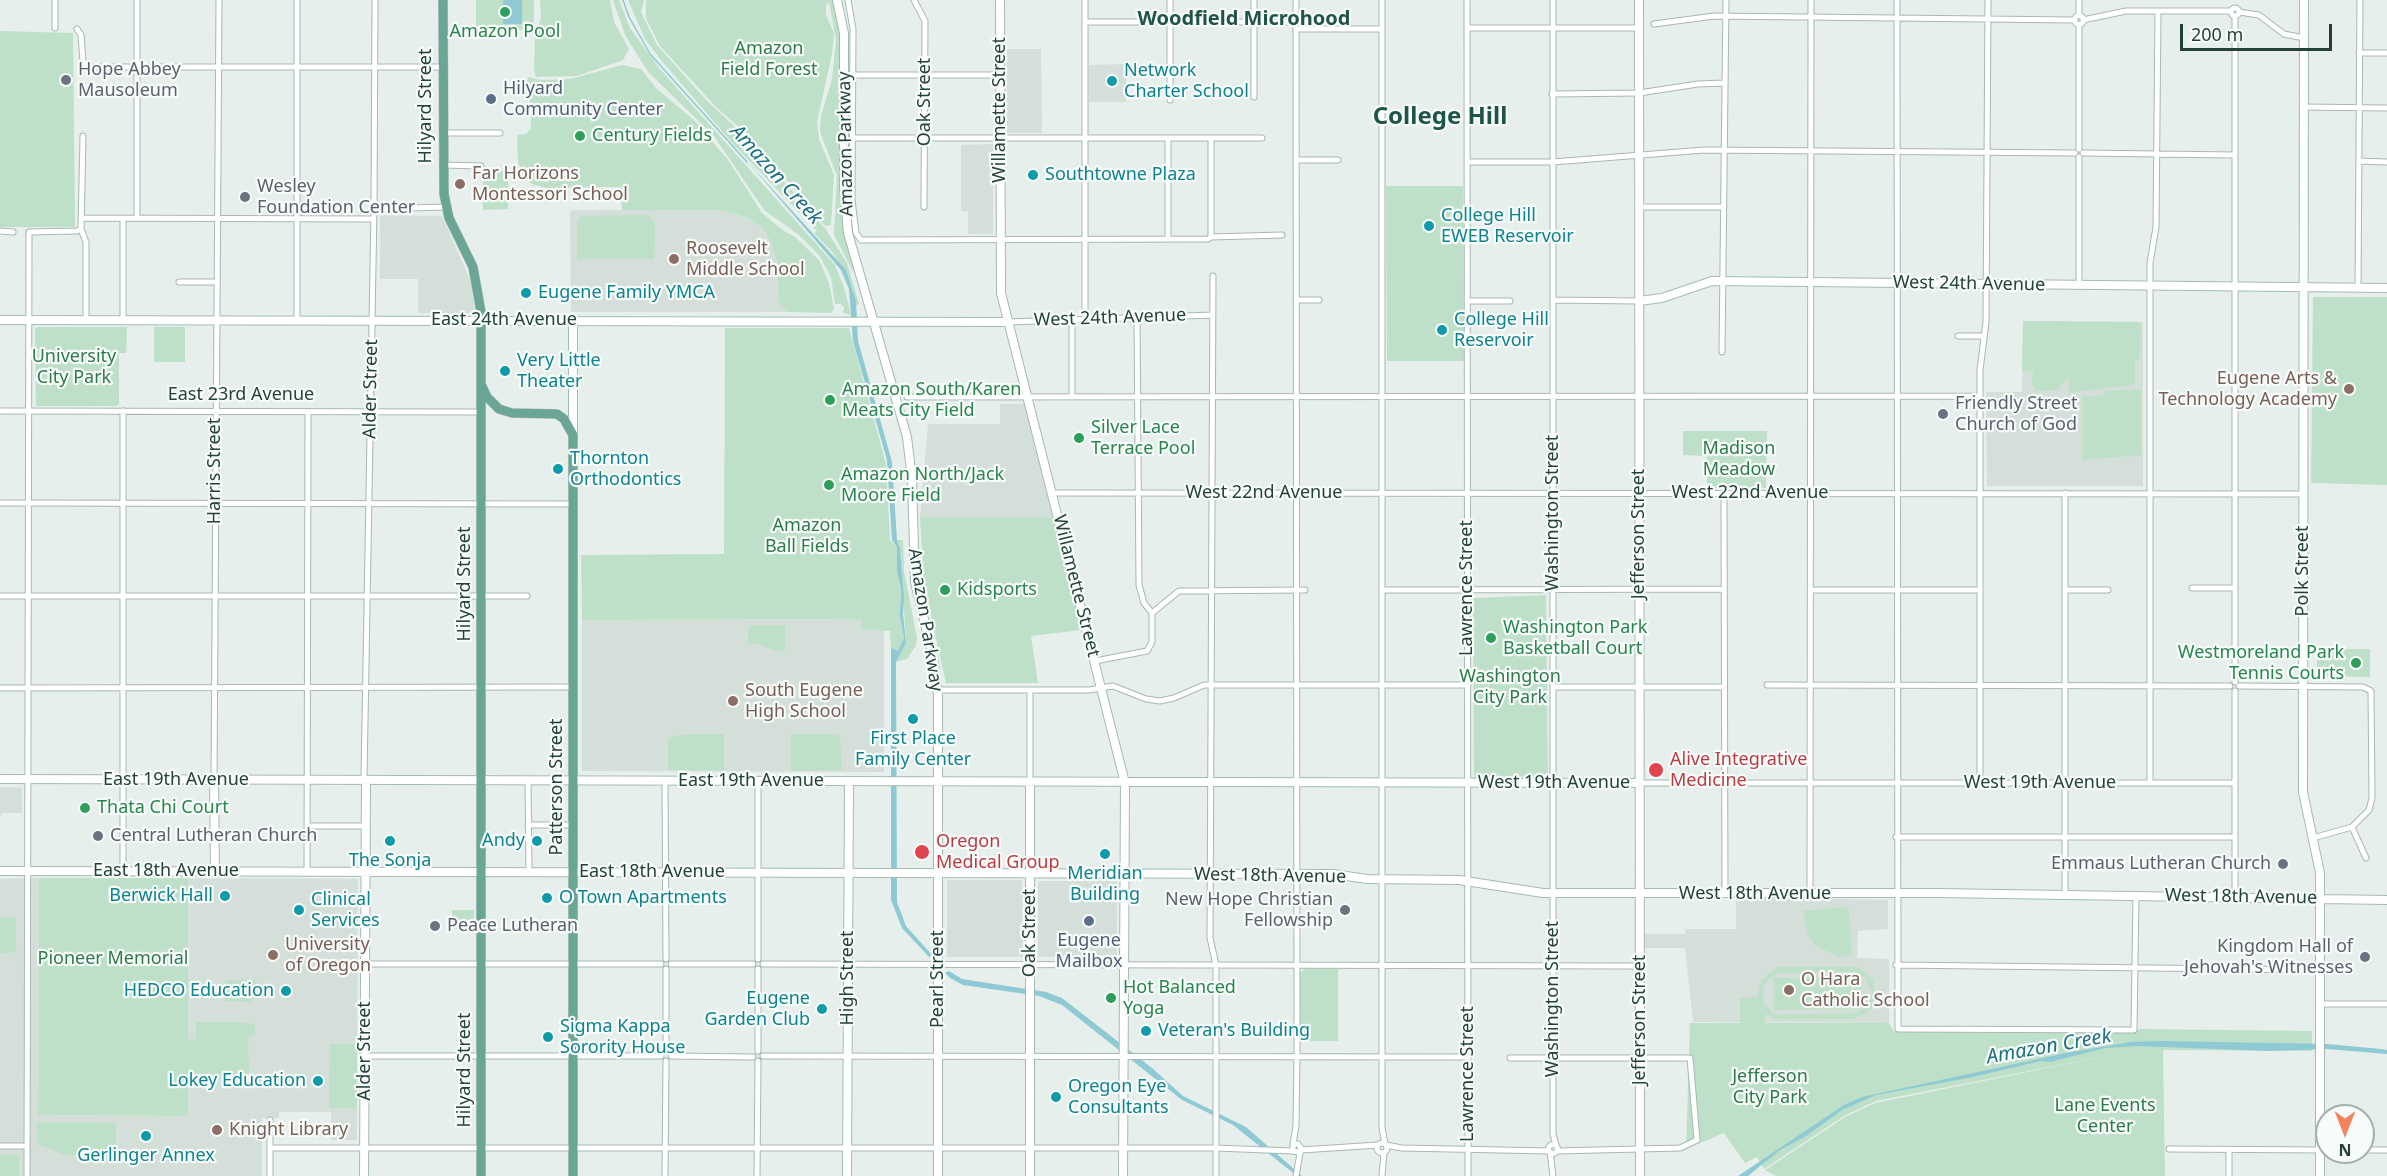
<!DOCTYPE html>
<style>
body{margin:0}
#map{position:relative;width:2387px;height:1176px;overflow:hidden;background:#e6efeb;font-family:"Noto Sans",sans-serif}
canvas{display:block}
.north{position:absolute;left:2315px;top:1104px;width:60px;height:60px;box-sizing:border-box;background:#f7fbf9;border:2px solid #a3b1ad;border-radius:50%;rotate:180deg;font-size:16px;font-weight:700;line-height:24px;text-align:center;color:#24423a}
.north::after{content:'';display:block;margin:auto;width:21px;height:27px;background:#f4845f;clip-path:polygon(50% 0,100% 100%,50% 72%,0 100%)}
.scale{position:absolute;left:2180px;top:24px;width:152px;height:27px;box-sizing:border-box;border:3px solid #24423a;border-top:0;padding-left:8px;font-size:18px;line-height:21px;white-space:nowrap;color:#24423a;-webkit-text-stroke:4px #f7fbf9;paint-order:stroke}
</style>
<div id="map">
<canvas width="2387" height="1176"></canvas>
<div class="north">N</div>
<div class="scale">200 m</div>
</div>
<script>
const ctx = document.querySelector('canvas').getContext('2d');
ctx.lineJoin = 'round';
function paint(path, color) { ctx.fillStyle = color; ctx.fill(path, 'evenodd'); }
const shape = rows => new Path2D(rows.map(r => 'M' + r).join(''));
function strokePath(path, color, width, dash) { ctx.strokeStyle = color; ctx.lineWidth = width; ctx.lineCap = dash ? 'butt' : 'round'; ctx.setLineDash(dash || []); ctx.stroke(path); }
function drawText(font, color, halo, rows, align = 'center') {
  ctx.font = font + ' "Noto Sans",sans-serif'; ctx.lineWidth = 4.5; ctx.setLineDash([]); ctx.textBaseline = 'middle'; ctx.strokeStyle = halo; ctx.fillStyle = color; for (const [text, x, y, turn = 0] of rows) {
    ctx.save(); ctx.translate(x, y); ctx.rotate((+turn || 0) * Math.PI / 180); ctx.textAlign = isNaN(turn) ? turn : align; if (halo) ctx.strokeText(text, 0, 0); ctx.fillText(text, 0, 0); ctx.restore();
  }
}
const built = shape([
 [1007,49,1041,49,1042,133,1007,133],
 [1126,64,1126,102,1089,102,1089,65],
 [993,144,993,234,968,234,968,211,961,211,961,145],
 [572,210,722,210,746,217,761,227,771,240,777,262,778,300,788,312,571,312,570,212],
 [380,215,442,216,470,280,475,310,472,313,418,313,418,279,380,279],
 [2023,321,2143,322,2143,486,1987,486,1986,392,2022,392],
 [1000,404,1025,404,1053,517,920,517,928,424,1000,424],
 [862,619,862,630,884,631,884,772,582,771,582,620],
 [0,787,22,788,22,813,2,813,0,818],
 [39,878,38,1115,188,1116,188,878,358,879,357,1140,331,1140,331,1112,279,1112,279,1118,262,1118,262,1176,0,1176,0,879],
 [947,880,1022,880,1023,957,947,957],
 [1041,881,1117,881,1117,955,1038,957,1038,883],
 [1736,897,1888,900,1888,929,1858,931,1857,958,1889,959,1889,1023,1693,1022,1685,948,1643,948,1643,934,1685,934,1685,929,1736,929]
]);
const green = shape([
 [476,0,534,0,534,30,476,30],
 [540,0,610,0,614,22,629,49,623,60,577,76,536,77,534,70,535,37,541,18],
 [613,0,619,0,630,28,659,68,835,265,844,287,851,315,843,313,844,307,841,304,835,304,831,277,819,255,799,235,764,210,714,136,648,72,625,35],
 [628,0,644,0,641,12,657,45,707,101,745,136,827,231,847,263,859,304,856,305,852,287,833,253,814,233,817,231,734,145,661,60,645,39],
 [646,0,833,0,840,30,841,211,854,273,834,235,837,176,820,132,821,116,832,79,836,40,829,2,826,6,826,15,834,33,832,54,817,122,819,139,834,175,831,225,825,226,748,135,717,108,660,46,646,18],
 [0,31,73,33,75,227,0,227],
 [622,65,641,69,656,88,694,120,728,160,762,213,784,231,795,237,819,260,829,283,834,309,831,313,788,312,778,301,777,262,771,241,761,227,746,217,722,210,622,210,621,187,546,188,532,184,526,179,518,163,517,135,526,134,531,128,530,101,526,97,528,77,540,80,570,79],
 [483,171,508,171,508,209,483,210],
 [1386,186,1463,186,1464,361,1387,361],
 [649,215,655,222,654,259,583,259,582,261,577,261,577,222,581,216],
 [2313,297,2387,297,2387,485,2311,483],
 [2023,321,2141,322,2140,360,2135,360,2135,382,2132,385,2069,393,2068,378,2057,390,2036,391,2032,384,2033,371,2022,371],
 [38,327,127,327,126,353,119,353,119,404,116,406,36,406,35,329],
 [154,327,185,327,185,362,154,362],
 [725,328,849,328,886,464,890,540,897,547,897,571,901,589,900,616,904,638,898,652,891,648,890,631,862,630,861,619,582,620,581,555,724,554],
 [2141,389,2141,455,2082,460,2082,397,2105,395,2105,391],
 [1683,431,1767,431,1766,488,1707,488,1707,456,1683,455],
 [920,517,1053,517,1081,630,1031,636,1038,683,946,683,924,584],
 [897,540,903,540,904,571,917,638,916,645,907,659,896,662,906,643,900,549],
 [1546,595,1548,776,1474,778,1473,598],
 [751,625,785,625,785,651,776,651,756,643,748,645,748,629],
 [2317,649,2370,649,2370,677,2317,676],
 [688,734,724,734,724,771,668,770,668,738],
 [791,734,832,734,840,736,842,770,791,771],
 [39,878,188,878,188,1039,196,1039,196,1022,238,1022,255,1025,255,1035,248,1036,249,1071,246,1078,192,1079,188,1071,188,1116,38,1115],
 [1844,907,1849,910,1852,956,1839,957,1816,946,1808,936,1803,911],
 [452,910,474,910,474,928,452,928],
 [0,917,16,917,16,952,0,954],
 [1777,967,1858,967,1873,979,1876,1000,1868,1012,1851,1019,1780,1020,1765,1014,1765,1023,1889,1023,1894,1032,2131,1033,2141,1029,2312,1031,2312,1051,2163,1050,2165,1176,1776,1176,1765,1170,1845,1117,1875,1103,2121,1053,1876,1101,1844,1116,1764,1169,1757,1157,1745,1163,1724,1133,1686,1149,1690,1023,1740,1023,1740,998,1757,997,1761,980],
 [1855,972,1865,978,1872,993,1868,1005,1857,1013,1780,1015,1772,1013,1763,1001,1764,986,1769,979,1780,973],
 [1304,969,1338,969,1338,1041,1300,1041,1300,973],
 [1861,977,1861,1009,1774,1010,1774,978],
 [225,980,257,980,256,994,250,1002,225,1001],
 [330,1044,357,1044,357,1108,329,1108],
 [37,1122,116,1123,116,1156,65,1155,37,1144],
 [0,1155,19,1155,19,1176,0,1176]
]);
const water = shape([
 [503,0,522,0,522,24,503,24],
 [746,160,846,270,856,301,858,341,892,462,897,540,900,549,904,598,903,614,906,643,896,662,897,902,906,926,932,955,929,957,902,928,891,900,891,648,898,651,904,638,900,616,901,589,897,571,897,547,892,540,887,460,853,341,849,289,841,270],
 [949,971,962,979,1046,992,1062,998,1152,1068,1183,1096,1246,1127,1302,1176,1297,1176,1233,1125,1182,1100,1062,1005,1039,996,963,985,950,978,945,973],
 [2160,1041,2327,1044,2381,1049,2387,1050,2387,1054,2327,1049,2269,1051,2138,1046,2105,1048,2050,1062,2041,1061,1968,1078,1876,1095,1842,1110,1806,1136,1780,1150,1748,1176,1738,1176,1844,1105,1862,1097,2066,1053,2131,1042]
]);
const stream = shape([
 [623,0,629,17,650,54,747,162]
]);
const street = shape([
 [55,0,55,28],
 [137,0,137,218],
 [848,0,853,29,852,200,856,233,861,240,1208,239,1211,237,1211,138],
 [914,0,925,21,924,207],
 [1085,0,1085,320],
 [1382,0,1382,1128,1385,1144],
 [1467,0,1468,1176],
 [1553,0,1553,1134,1556,1145],
 [1897,0,1898,1029,2134,1030,2136,896],
 '2231 12a4 4 0 1 1 8 0a4 4 0 1 1-8 0Z',
 [2239,12,2259,15,2284,34,2304,38],
 [2079,15,2079,0],
 '2074.5 20a4.5 4.5 0 1 1 9 0a4.5 4.5 0 1 1-9 0Z',
 [2083,20,2126,11,2231,11],
 [1085,22,1296,22],
 [1654,24,1714,16,2075,20],
 [1467,28,1639,28],
 [77,29,81,35,83,62,91,67,443,67],
 [1296,29,1382,29],
 [2359,53,2387,53],
 [853,75,1000,75],
 [1552,94,1639,93,1698,84,1725,83],
 [1254,97,1254,0],
 [1170,100,1170,0],
 [2304,107,2387,108],
 [443,133,500,133],
 [853,138,1262,138],
 [1168,138,1168,239],
 [2079,149,2079,24],
 [2083,153,2235,155],
 [1296,160,1338,160],
 [2359,161,2387,162],
 [1467,162,1553,162,1704,150,2075,153],
 [443,165,481,166],
 [1639,207,1724,207],
 [374,209,446,207],
 [82,218,374,219],
 [81,229,83,136],
 [81,229,86,242,86,320],
 [0,231,13,232],
 [1211,237,1282,235],
 [1213,276,1210,938,1216,965,1216,1176],
 [179,282,215,282],
 [2079,286,2079,157],
 [2358,288,2360,0],
 [1296,300,1319,300],
 [1553,300,1639,301],
 [1467,301,1510,301],
 [1137,318,1139,585,1144,603,1152,613],
 [123,320,123,218],
 [297,320,297,0],
 [1072,320,1072,397],
 [1008,322,1213,315],
 [1958,336,1984,336],
 [1722,352,1726,0],
 [907,397,1980,396],
 [0,411,481,412],
 [1052,493,2303,494],
 [1724,493,1725,894],
 [2065,493,2065,895],
 [0,503,574,504],
 [2192,588,2234,588],
 [1382,590,1724,589],
 [1811,590,1980,590],
 [2065,590,2108,590],
 [0,596,527,596],
 [1095,661,1147,651,1152,642,1152,613,1179,591,1305,590],
 [2235,682,2235,16],
 [1767,685,2230,686],
 [2239,686,2363,687,2371,691,2372,798,2369,810,2352,827,2313,838],
 [1553,687,1724,687],
 [0,688,574,687],
 [937,690,1089,690,1113,686,1146,699,1160,701,1174,698,1204,685,1468,685],
 [1030,690,1030,782],
 [2235,691,2235,898],
 [364,778,374,209,375,0],
 [214,780,219,0],
 [528,780,529,872],
 [665,780,666,959],
 [758,781,758,959],
 [1639,783,2235,783],
 [1980,783,1980,370,1986,322,1988,0],
 [2150,783,2150,263,2156,227,2158,11],
 [528,825,574,825],
 [307,826,366,826],
 [2352,827,2366,858],
 [1896,837,2235,837],
 [123,871,123,411],
 [307,872,308,412],
 [1810,893,1811,0],
 [366,964,661,964],
 [671,964,753,964],
 [763,964,1639,966],
 [1896,965,2320,970],
 [2320,1004,2387,1004],
 [666,1051,666,969],
 [758,1051,758,969],
 [365,1056,661,1056],
 [671,1056,753,1057],
 [763,1056,1468,1057],
 [1510,1058,1690,1058,1697,1140,1680,1148,1557,1151],
 [270,1120,270,1176],
 '1377 1148a5 5 0 1 1 10 0a5 5 0 1 1-10 0Z',
 [1293,1144,1296,1126,1297,1056,1296,0],
 '1548.5 1149a4.5 4.5 0 1 1 9 0a4.5 4.5 0 1 1-9 0Z',
 [1386,1145,1402,1148,1549,1151],
 [0,1146,27,1146],
 [270,1148,1216,1148,1292,1151],
 [2169,1149,2327,1150],
 [1301,1150,1378,1145],
 [2363,1150,2387,1150],
 [1550,1152,1553,1176],
 [27,1176,29,232,77,231,81,229],
 [665,1176,666,1061],
 [757,1176,758,1061],
 [1296,1176,1301,1148,1298,1144,1294,1144,1292,1151,1299,1152],
 [1382,1176,1384,1153],
 [2229,1176,2229,1150]
]);
const secondary = shape([
 [837,0,844,33,844,186,848,233,907,437,912,479,915,582,933,657,938,695,938,1176],
 [1000,0,1001,293,1125,783,1123,1176],
 [1639,0,1640,1176],
 [2304,0,2303,792,2320,873,2320,1176],
 [1639,301,1662,298,1712,281,2387,288],
 [0,320,1008,322],
 [573,321,573,435],
 [0,779,1639,783],
 [214,780,215,871],
 [1030,782,1030,1176],
 [0,871,1333,874,1367,879,1459,880,1543,893,1938,893,2387,900],
 [364,1176,366,782],
 [847,1176,849,781]
]);
const primary = shape([
 [443,0,444,194,449,218,473,267,481,312,481,1176],
 [482,386,487,397,499,409,512,413,557,414,564,419,573,435,573,1176]
]);
const markers = [
 [505,12,6,"#2e9e5b"],
 [66,80,6,"#6b7280"],
 [1112,81,6,"#0f9aa8"],
 [491,99,6,"#5c6f8a"],
 [580,136,6,"#2e9e5b"],
 [1033,175,6,"#0f9aa8"],
 [460,184,6,"#8d6e63"],
 [245,197,6,"#6b7280"],
 [1429,226,6,"#0f9aa8"],
 [674,259,6,"#8d6e63"],
 [526,293,6,"#0f9aa8"],
 [1442,330,6,"#0f9aa8"],
 [505,371,6,"#0f9aa8"],
 [2349,389,6,"#8d6e63"],
 [830,400,6,"#2e9e5b"],
 [1943,414,6,"#6b7280"],
 [1079,438,6,"#2e9e5b"],
 [558,469,6,"#0f9aa8"],
 [829,485,6,"#2e9e5b"],
 [945,590,6,"#2e9e5b"],
 [1491,638,6,"#2e9e5b"],
 [2356,663,6,"#2e9e5b"],
 [733,701,6,"#8d6e63"],
 [913,719,6,"#0f9aa8"],
 [1656,770,8,"#e0444e"],
 [85,808,6,"#2e9e5b"],
 [98,836,6,"#6b7280"],
 [390,841,6,"#0f9aa8"],
 [537,841,6,"#0f9aa8"],
 [922,852,8,"#e0444e"],
 [1105,854,6,"#0f9aa8"],
 [2283,864,6,"#6b7280"],
 [225,896,6,"#0f9aa8"],
 [547,898,6,"#0f9aa8"],
 [299,910,6,"#0f9aa8"],
 [1345,910,6,"#6b7280"],
 [1089,921,6,"#5c6f8a"],
 [435,926,6,"#6b7280"],
 [273,955,6,"#8d6e63"],
 [2365,957,6,"#6b7280"],
 [1789,990,6,"#8d6e63"],
 [286,991,6,"#0f9aa8"],
 [1111,998,6,"#2e9e5b"],
 [822,1009,6,"#0f9aa8"],
 [1146,1031,6,"#0f9aa8"],
 [548,1037,6,"#0f9aa8"],
 [318,1081,6,"#0f9aa8"],
 [1056,1097,6,"#0f9aa8"],
 [217,1130,6,"#8d6e63"],
 [146,1136,6,"#0f9aa8"]
];
const leisureNames = [
 ["Amazon Pool",505,32,"center"],
 ["Century Fields",592,136],
 ["Amazon South/Karen",842,390],
 ["Meats City Field",842,411],
 ["Silver Lace",1091,428],
 ["Terrace Pool",1091,449],
 ["Amazon North/Jack",841,475],
 ["Moore Field",841,496],
 ["Kidsports",957,590],
 ["Washington Park",1503,628],
 ["Basketball Court",1503,649],
 ["Westmoreland Park",2344,653,"right"],
 ["Tennis Courts",2344,674,"right"],
 ["Thata Chi Court",97,808],
 ["Hot Balanced",1123,988],
 ["Yoga",1123,1009]
];
const parkNames = [
 ["Amazon",769,49],
 ["Field Forest",769,70],
 ["University",74,357],
 ["City Park",74,378],
 ["Madison",1739,449],
 ["Meadow",1739,470],
 ["Amazon",807,526],
 ["Ball Fields",807,547],
 ["Washington",1510,677],
 ["City Park",1510,698],
 ["Pioneer Memorial",113,959],
 ["Jefferson",1770,1077],
 ["City Park",1770,1098],
 ["Lane Events",2105,1106],
 ["Center",2105,1127]
];
const worshipNames = [
 ["Hope Abbey",78,70],
 ["Mausoleum",78,91],
 ["Wesley",257,187],
 ["Foundation Center",257,208],
 ["Friendly Street",1955,404],
 ["Church of God",1955,425],
 ["Central Lutheran Church",110,836],
 ["Emmaus Lutheran Church",2271,864,"right"],
 ["New Hope Christian",1333,900,"right"],
 ["Fellowship",1333,921,"right"],
 ["Peace Lutheran",447,926],
 ["Kingdom Hall of",2353,947,"right"],
 ["Jehovah's Witnesses",2353,968,"right"]
];
const cultureNames = [
 ["Network",1124,71],
 ["Charter School",1124,92],
 ["Southtowne Plaza",1045,175],
 ["College Hill",1441,216],
 ["EWEB Reservoir",1441,237],
 ["Eugene Family YMCA",538,293],
 ["College Hill",1454,320],
 ["Reservoir",1454,341],
 ["Very Little",517,361],
 ["Theater",517,382],
 ["Thornton",570,459],
 ["Orthodontics",570,480],
 ["First Place",913,739,"center"],
 ["Family Center",913,760,"center"],
 ["Andy",525,841,"right"],
 ["The Sonja",390,861,"center"],
 ["Meridian",1105,874,"center"],
 ["Building",1105,895,"center"],
 ["Berwick Hall",213,896,"right"],
 ["O Town Apartments",559,898],
 ["Clinical",311,900],
 ["Services",311,921],
 ["HEDCO Education",274,991,"right"],
 ["Eugene",810,999,"right"],
 ["Garden Club",810,1020,"right"],
 ["Sigma Kappa",560,1027],
 ["Sorority House",560,1048],
 ["Veteran's Building",1158,1031],
 ["Lokey Education",306,1081,"right"],
 ["Oregon Eye",1068,1087],
 ["Consultants",1068,1108],
 ["Gerlinger Annex",146,1156,"center"]
];
const serviceNames = [
 ["Hilyard",503,89],
 ["Community Center",503,110],
 ["Eugene",1089,941,"center"],
 ["Mailbox",1089,962,"center"]
];
const streetNames = [
 ["Oak Street",925,102,-90],
 ["Hilyard Street",426,106,-90],
 ["Willamette Street",1000,110,-90],
 ["Amazon Parkway",846,144,-91],
 ["West 24th Avenue",1969,284,1],
 ["West 24th Avenue",1110,318,-2],
 ["East 24th Avenue",504,320],
 ["Alder Street",371,389,-89],
 ["East 23rd Avenue",241,395],
 ["Harris Street",215,471,-90],
 ["West 22nd Avenue",1264,493],
 ["West 22nd Avenue",1750,493],
 ["Washington Street",1553,513,-90],
 ["Jefferson Street",1639,534,-90],
 ["Polk Street",2303,571,-90],
 ["Hilyard Street",465,584,-90],
 ["Willamette Street",1076,586,76],
 ["Lawrence Street",1467,588,-90],
 ["Amazon Parkway",925,620,81],
 ["East 19th Avenue",176,780],
 ["East 19th Avenue",751,781],
 ["West 19th Avenue",1554,783],
 ["West 19th Avenue",2040,783],
 ["Patterson Street",557,787,-90],
 ["East 18th Avenue",166,871],
 ["East 18th Avenue",652,872],
 ["West 18th Avenue",1270,876,1],
 ["West 18th Avenue",1755,894],
 ["West 18th Avenue",2241,897,1],
 ["Oak Street",1030,933,-90],
 ["High Street",848,978,-90],
 ["Pearl Street",938,979,-90],
 ["Washington Street",1553,999,-90],
 ["Jefferson Street",1640,1020,-90],
 ["Alder Street",365,1051,-90],
 ["Hilyard Street",465,1070,-90],
 ["Lawrence Street",1468,1074,-90]
];
const educationNames = [
 ["Far Horizons",472,174],
 ["Montessori School",472,195],
 ["Roosevelt",686,249],
 ["Middle School",686,270],
 ["Eugene Arts &",2337,379,"right"],
 ["Technology Academy",2337,400,"right"],
 ["South Eugene",745,691],
 ["High School",745,712],
 ["University",285,945],
 ["of Oregon",285,966],
 ["O Hara",1801,980],
 ["Catholic School",1801,1001],
 ["Knight Library",229,1130]
];
const healthNames = [
 ["Alive Integrative",1670,760],
 ["Medicine",1670,781],
 ["Oregon",936,842],
 ["Medical Group",936,863]
];
const neighbourhoodNames = [
 ["Woodfield Microhood",1244,19]
];
const waterNames = [
 ["Amazon Creek",776,175,48],
 ["Amazon Creek",2049,1047,-10]
];
const districtNames = [
 ["College Hill",1440,117]
];
paint(built, '#d4dfda');
paint(green, '#bfe0c8');
paint(water, '#8ec9d4');
strokePath(stream, '#8ec9d4', 1.5);
strokePath(street, '#a8b8b2', 7);
strokePath(secondary, '#a4bbb3', 10);
strokePath(primary, '#c2cac8', 10);
strokePath(street, '#fff', 5);
strokePath(secondary, '#fff', 8);
strokePath(primary, '#6aa596', 9);
for (const [x, y, r, color] of markers) { const dot = new Path2D(); dot.arc(x, y, r, 0, 2 * Math.PI); ctx.fillStyle = color; ctx.fill(dot); strokePath(dot, '#f7fbf9', 2); }
drawText('18px', '#27864d', '#f7fbf9', leisureNames, 'left');
drawText('18px', '#2d7a4b', '#f7fbf9', parkNames);
drawText('18px', '#5b616d', '#f7fbf9', worshipNames, 'left');
drawText('18px', '#0d838f', '#f7fbf9', cultureNames, 'left');
drawText('18px', '#4e5e75', '#f7fbf9', serviceNames, 'left');
drawText('18px', '#24423a', '#f7fbf9', streetNames);
drawText('18px', '#785e54', '#f7fbf9', educationNames, 'left');
drawText('18px', '#be3a42', '#f7fbf9', healthNames, 'left');
drawText('bold 20px', '#1f5548', '#f7fbf9', neighbourhoodNames);
drawText('italic 20px', '#1c6f80', '#f7fbf9', waterNames);
drawText('bold 24px', '#1f5548', '#f7fbf9', districtNames);
</script>
